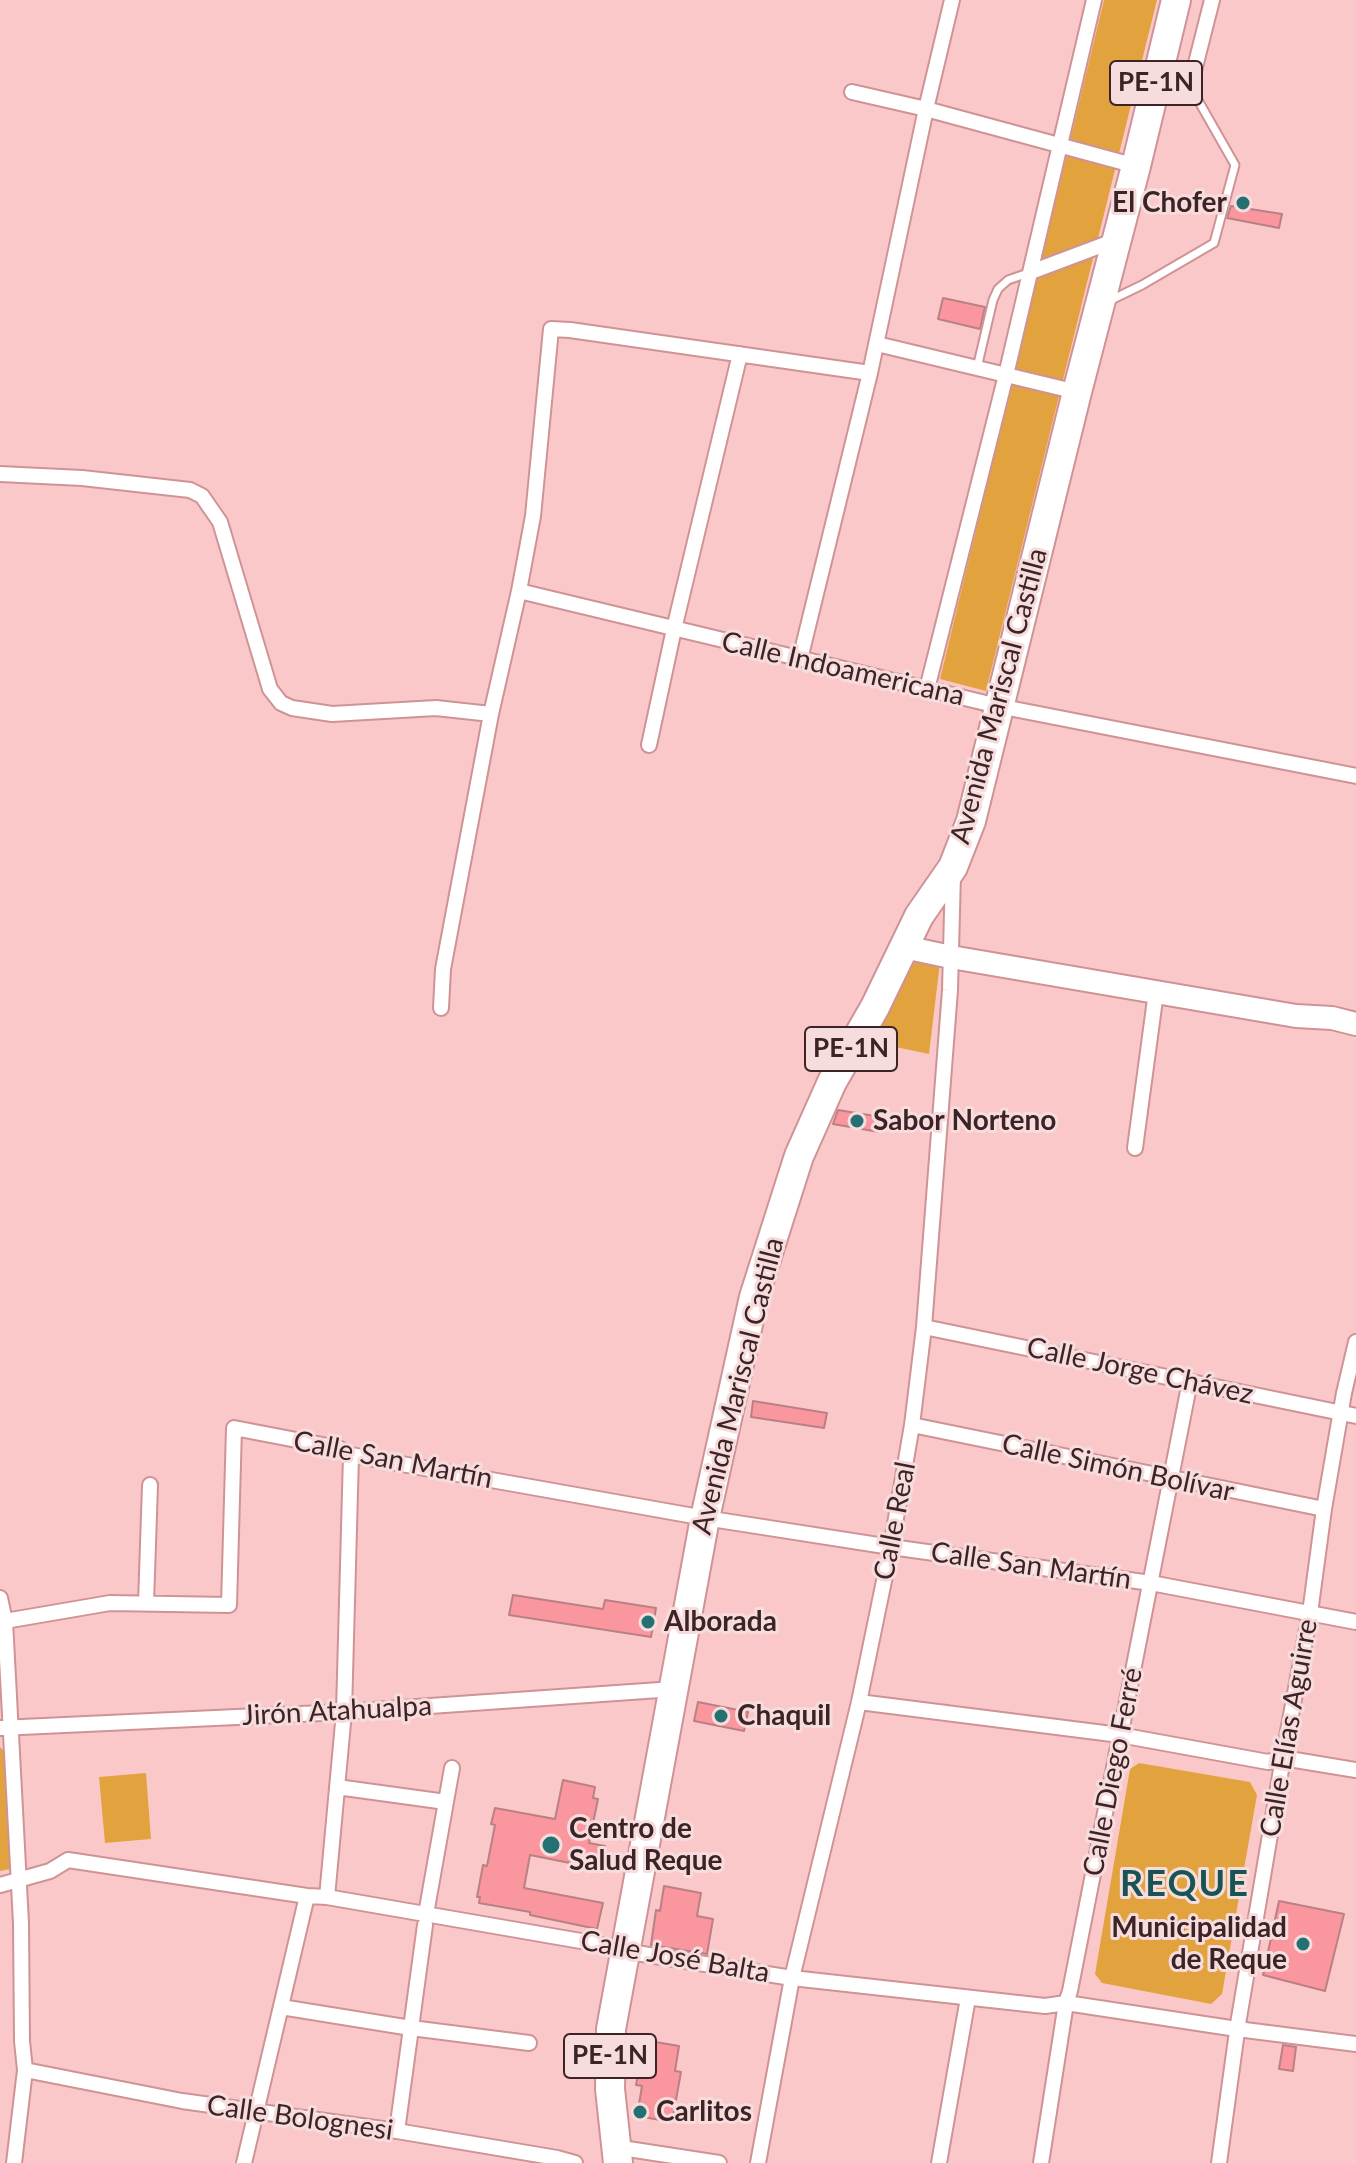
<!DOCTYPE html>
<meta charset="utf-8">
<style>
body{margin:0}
canvas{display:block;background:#fbc8ca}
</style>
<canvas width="1356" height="2163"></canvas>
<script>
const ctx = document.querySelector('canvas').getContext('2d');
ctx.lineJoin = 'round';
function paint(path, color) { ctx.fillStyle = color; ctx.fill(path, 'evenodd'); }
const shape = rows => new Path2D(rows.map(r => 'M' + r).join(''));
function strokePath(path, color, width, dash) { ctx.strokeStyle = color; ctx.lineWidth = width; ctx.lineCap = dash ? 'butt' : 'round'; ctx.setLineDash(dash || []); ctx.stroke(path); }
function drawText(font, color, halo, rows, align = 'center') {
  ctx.font = font + ' Lato,sans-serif'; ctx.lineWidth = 6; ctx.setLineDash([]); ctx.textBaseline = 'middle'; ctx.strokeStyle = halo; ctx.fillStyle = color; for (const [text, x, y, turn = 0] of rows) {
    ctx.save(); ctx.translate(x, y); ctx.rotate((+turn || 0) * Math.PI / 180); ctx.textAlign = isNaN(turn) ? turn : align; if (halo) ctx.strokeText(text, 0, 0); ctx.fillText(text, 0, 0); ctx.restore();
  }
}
const green = shape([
 [1104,0,1157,0,986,691,940,679],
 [916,954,940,962,929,1054,867,1041],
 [0,1747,5,1752,10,1869,0,1871],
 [1139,1763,1250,1782,1257,1795,1222,1994,1211,2004,1102,1983,1095,1974,1130,1769],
 [146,1773,151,1839,105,1843,99,1777]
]);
const building = shape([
 [1231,206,1282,214,1279,228,1227,218,1231,206],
 [943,298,985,307,980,329,938,319,943,298],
 [838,1110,881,1117,879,1132,833,1124,838,1110],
 [753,1401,827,1413,824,1428,751,1417,753,1401],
 [513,1595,603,1609,605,1600,656,1608,651,1637,509,1615,513,1595],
 [698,1702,748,1712,744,1731,694,1721,698,1702],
 [563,1780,595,1787,593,1798,598,1799,589,1843,605,1846,602,1862,571,1856,570,1863,530,1855,524,1888,603,1903,597,1929,530,1915,530,1912,479,1903,480,1897,477,1897,483,1865,487,1866,495,1825,491,1824,495,1808,555,1819,563,1780],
 [664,1886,701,1893,697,1916,713,1919,707,1954,651,1945,656,1910,660,1911,664,1886],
 [1279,1901,1344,1914,1325,1991,1263,1975,1279,1901],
 [644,2040,679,2046,675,2071,681,2072,672,2122,637,2116,642,2086,636,2085,644,2040],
 [1283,2045,1296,2047,1293,2071,1279,2069,1283,2045]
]);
const lane = shape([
 [1111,300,1142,285,1214,243,1235,165,1186,79],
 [977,368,993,300,998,289,1008,280,1028,273]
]);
const street = shape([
 [1157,78,1186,79,1194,71,1212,0],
 [852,92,926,109,1136,166],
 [1031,272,1116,240],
 [877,344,1077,392],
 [0,474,82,478,190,490,202,496,220,522,270,689,281,703,292,708,332,714,436,708,491,714],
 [519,591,998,706,1356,776],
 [800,659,870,373,926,109,952,0],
 [927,689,1006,375,1094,0],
 [649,745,674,629,740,354],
 [441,1008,443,969,491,714,519,591,533,516,551,329,570,330,870,373],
 [1135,1148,1156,992],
 [924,1327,1356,1416],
 [912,1425,1324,1509],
 [0,1598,5,1621,21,1923,22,2041,25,2070,14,2163],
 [146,1603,150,1485],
 [5,1621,110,1603,229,1605,234,1428,338,1448,351,1455,705,1518,891,1547,1151,1583,1356,1622],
 [859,1702,1120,1735,1268,1762,1283,1758,1356,1770],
 [0,1728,344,1712,674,1689],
 [337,1787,446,1802],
 [0,1885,50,1871,68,1860,307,1896,327,1897,598,1944,624,1951,792,1978,1045,2006,1066,2003,1237,2029,1356,2044],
 [327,1897,344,1712,351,1455],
 [426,1914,452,1768],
 [281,2007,411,2028,529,2043],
 [25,2070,182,2101,397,2131,557,2158,575,2163],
 [397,2131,425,1925],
 [615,2147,719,2163],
 [244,2163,307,1896],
 [758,2163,792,1978,859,1702,891,1547,912,1425,924,1327,950,990,953,873],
 [939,2163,968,1998],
 [1041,2163,1066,2003,1070,1991,1190,1381],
 [1219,2163,1238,2024,1283,1758,1310,1613,1324,1509,1344,1393,1356,1342]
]);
const secondary = shape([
 [904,947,951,957,1296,1016,1332,1018,1356,1024]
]);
const highway = shape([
 [618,2163,610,2089,611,2029,705,1518,754,1297,799,1156,832,1082,875,1007,919,916,953,867,971,821,1077,392,1136,166,1176,0]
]);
const markers = [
 [1243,203,8,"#257070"],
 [857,1121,8,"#257070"],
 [648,1622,8,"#257070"],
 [721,1716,8,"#257070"],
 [551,1845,10,"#257070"],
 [1303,1944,8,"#257070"],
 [640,2112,8,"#257070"]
];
const shields = [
 [1156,83,92],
 [851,1049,92],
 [610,2056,92]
];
const shieldNames = [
 ["PE-1N",1156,83],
 ["PE-1N",851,1049],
 ["PE-1N",610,2056]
];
const poiNames = [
 ["El Chofer",1227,203,"right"],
 ["Sabor Norteno",873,1121],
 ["Alborada",664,1622],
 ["Chaquil",737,1716],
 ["Centro de",569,1829],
 ["Salud Reque",569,1861],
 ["Municipalidad",1287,1928,"right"],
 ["de Reque",1287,1960,"right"],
 ["Carlitos",656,2112]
];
const streetNames = [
 ["Calle Indoamericana",843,669,13],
 ["Avenida Mariscal Castilla",999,696,-75],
 ["Calle Jorge Chávez",1140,1371,12],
 ["Avenida Mariscal Castilla",738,1386,-76],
 ["Calle San Martín",393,1460,11],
 ["Calle Simón Bolívar",1118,1468,12],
 ["Calle Real",895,1521,-79],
 ["Calle San Martín",1031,1566,8],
 ["Jirón Atahualpa",337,1711,-3],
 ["Calle Elías Aguirre",1289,1728,-80],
 ["Calle Diego Ferré",1113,1772,-79],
 ["Calle José Balta",675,1957,10],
 ["Calle Bolognesi",300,2118,8]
];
const districtNames = [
 ["REQUE",1185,1884]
];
paint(green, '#e2a33e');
paint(building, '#f9969e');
strokePath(building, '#ba8084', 2);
strokePath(lane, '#cf9396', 11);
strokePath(street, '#cf9396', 18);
strokePath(secondary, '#cf9396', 26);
strokePath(highway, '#cf9396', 32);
strokePath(lane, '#fff', 7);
strokePath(street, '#fff', 14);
strokePath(secondary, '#fff', 22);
strokePath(highway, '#fff', 28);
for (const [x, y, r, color] of markers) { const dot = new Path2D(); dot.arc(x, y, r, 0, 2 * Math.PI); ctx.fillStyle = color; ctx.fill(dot); strokePath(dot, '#f7dcdd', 3); }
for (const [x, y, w] of shields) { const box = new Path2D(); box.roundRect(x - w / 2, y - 22, w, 44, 6); ctx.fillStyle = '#f7dcdd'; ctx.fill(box); strokePath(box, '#3c2426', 2); }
drawText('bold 26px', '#3c2426', null, shieldNames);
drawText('bold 28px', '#3c2426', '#f7dcdd', poiNames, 'left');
drawText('28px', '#3c2426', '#f7dcdd', streetNames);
ctx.letterSpacing = '2px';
drawText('bold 36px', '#185454', '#f7dcdd', districtNames);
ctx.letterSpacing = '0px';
</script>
